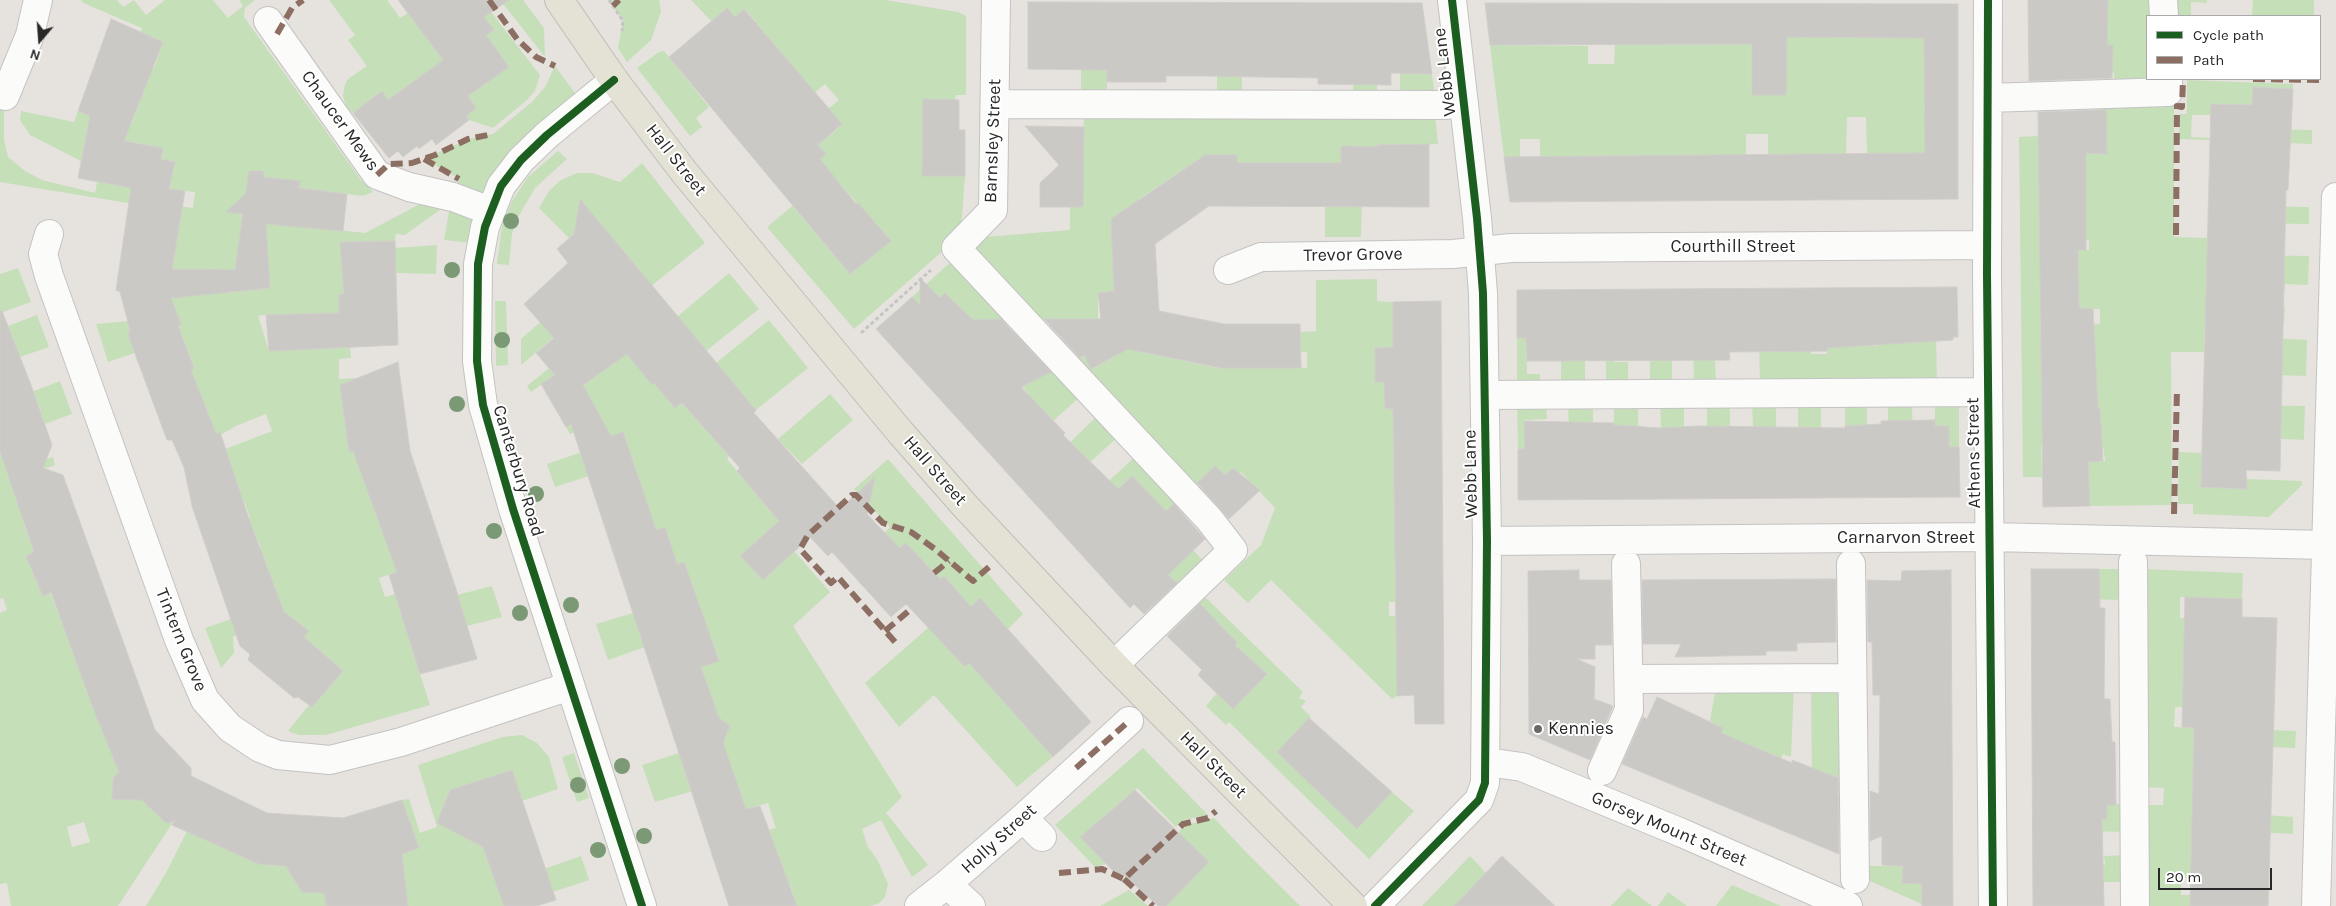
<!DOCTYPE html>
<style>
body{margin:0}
#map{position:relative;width:2336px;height:906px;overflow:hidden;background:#e6e3de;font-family:Karla,sans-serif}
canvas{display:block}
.legend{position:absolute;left:2146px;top:15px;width:175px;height:65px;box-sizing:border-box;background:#fff;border:1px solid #a9a9a9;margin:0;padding:6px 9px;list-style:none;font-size:15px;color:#282828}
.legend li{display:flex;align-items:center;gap:10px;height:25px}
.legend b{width:25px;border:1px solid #a9a9a9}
.north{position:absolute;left:15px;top:15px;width:50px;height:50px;-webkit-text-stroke:4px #fff;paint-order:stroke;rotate:198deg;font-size:14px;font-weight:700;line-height:20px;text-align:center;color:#282828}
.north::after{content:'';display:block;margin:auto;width:18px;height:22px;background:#282828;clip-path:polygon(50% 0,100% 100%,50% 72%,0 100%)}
.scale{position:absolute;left:2158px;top:868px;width:114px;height:22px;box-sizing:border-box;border:2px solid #282828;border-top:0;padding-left:6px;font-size:15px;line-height:18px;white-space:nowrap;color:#282828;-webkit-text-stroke:4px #fff;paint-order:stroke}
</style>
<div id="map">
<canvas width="2336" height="906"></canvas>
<ul class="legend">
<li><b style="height:6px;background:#1b5e20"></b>Cycle path</li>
<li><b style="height:6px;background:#8d6e63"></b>Path</li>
</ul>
<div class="north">N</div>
<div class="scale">20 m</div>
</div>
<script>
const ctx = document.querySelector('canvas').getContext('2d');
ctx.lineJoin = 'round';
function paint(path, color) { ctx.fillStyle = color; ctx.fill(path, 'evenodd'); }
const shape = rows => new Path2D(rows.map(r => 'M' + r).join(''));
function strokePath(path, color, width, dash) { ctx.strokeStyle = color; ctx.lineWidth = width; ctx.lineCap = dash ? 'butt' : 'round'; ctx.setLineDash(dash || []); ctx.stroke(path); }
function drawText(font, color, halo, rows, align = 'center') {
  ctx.font = font + ' Karla,sans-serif'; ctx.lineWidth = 4; ctx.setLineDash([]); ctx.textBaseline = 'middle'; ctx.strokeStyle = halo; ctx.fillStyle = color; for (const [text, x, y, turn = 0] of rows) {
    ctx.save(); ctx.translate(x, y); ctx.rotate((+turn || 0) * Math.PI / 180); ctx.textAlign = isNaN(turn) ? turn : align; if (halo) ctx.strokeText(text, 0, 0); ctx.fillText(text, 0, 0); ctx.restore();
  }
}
const green = shape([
 [81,0,117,0,123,7,134,0,146,15,165,0,213,0,228,18,243,6,239,0,255,0,245,8,244,17,361,180,373,192,363,196,299,188,299,181,263,177,246,193,242,220,365,233,420,204,441,209,405,235,396,234,395,241,342,242,344,294,339,295,339,307,396,306,350,346,351,358,339,359,339,379,400,376,345,422,349,452,409,443,408,448,358,466,365,484,372,483,385,524,430,510,431,512,400,571,379,578,385,597,447,579,410,643,430,705,326,735,299,735,288,731,309,705,312,707,343,671,313,645,301,641,309,631,278,608,233,637,234,653,221,668,205,628,237,617,276,590,265,561,257,550,261,548,253,529,206,545,206,533,250,518,245,503,240,504,229,458,186,473,184,465,272,431,266,414,236,426,217,437,151,384,194,368,182,335,178,336,175,327,181,324,173,304,130,330,128,335,135,353,108,362,96,324,128,321,134,204,0,182,0,106,4,107,4,140,8,157,25,171,42,180,95,193,97,182,138,189,169,188,175,162,161,159,163,148,87,133,81,161,30,135,20,120,21,111,74,122,78,111,103,121,131,125,139,104,135,101,148,66,154,68,163,42,141,32,142,28,83,3],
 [164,189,195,192,193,208,162,204],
 [222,270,252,270,269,277,270,288,224,293],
 [264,315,283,315,269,351,258,316],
 [329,0,387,0,400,18,408,13,443,60,388,100,381,92,353,113,347,108,343,96,345,84,348,79,367,66,348,40,355,35],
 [500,0,523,0,544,28,545,57],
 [609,0,659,0,661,12,651,40,627,62,618,48,623,21],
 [691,0,886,0,958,12,966,16,966,95,956,95,955,100,923,100,922,176,965,176,961,229,954,241,854,329,767,227,818,185,805,171,826,154,818,145,842,125,828,109,839,100,825,84,814,93,745,9,735,17,727,8,711,21],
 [834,177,890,241,850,274,795,209],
 [2108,0,2155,0,2155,16,2147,16,2147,79,2157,79,2115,87,2114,72,2081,72,2113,45,2102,45],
 [2171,0,2207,0,2207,3,2191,2,2191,16,2172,16],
 [2253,0,2314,0,2314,16,2252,16],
 [1872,3,1873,38,1958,37,1957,83,1924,83,1925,116,1957,154,1893,154,1893,199,1879,200,1878,154,1867,154,1866,117,1847,117,1846,155,1768,155,1768,134,1746,134,1746,155,1585,156,1585,202,1573,201,1540,157,1540,139,1520,139,1520,157,1504,157,1490,45,1588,46,1588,64,1614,64,1615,45,1760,44,1752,65,1752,95,1786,95,1786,66,1776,37,1861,37,1861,4],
 [491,12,540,75,535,91,527,100,493,128,469,120,466,116,468,96,509,67,486,35,494,30,484,17],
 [664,51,709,107,696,118,702,127,690,136,637,68,659,52],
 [1081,52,1107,70,1107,96,1081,96],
 [1217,53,1242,76,1242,96,1217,96],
 [1353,53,1377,80,1377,96,1353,96],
 [1400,53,1409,54,1412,74,1432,74,1435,97,1400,97],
 [555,66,584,105,547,135,481,244,444,240,449,212,459,179,424,159,468,139,493,134,532,102,545,87],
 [2187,80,2293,84,2293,89,2253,87,2252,105,2212,104,2211,115,2192,115,2191,137,2209,138,2210,140,2179,139,2180,114,2187,114],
 [2174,100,2174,237,2208,238,2206,304,2285,307,2284,323,2205,319,2204,352,2171,352,2172,505,2090,506,2088,462,2105,461,2103,446,2089,447,2088,444,2041,445,2042,477,2023,477,2019,137,2039,136,2086,153,2106,154,2096,118,2095,103],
 [2040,239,2089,240,2089,250,2078,250,2079,304],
 [2040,309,2100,309,2100,324,2085,325,2042,373],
 [2041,376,2089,408,2100,409,2101,434,2042,440],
 [1084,112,1435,114,1438,144,1377,145,1377,163,1363,164,1361,237,1325,237,1325,207,1358,206,1341,146,1341,163,1292,163,1292,207,1287,207,1287,163,1237,163,1237,155,1218,155,1218,176,1200,158,1139,199,1159,229,1112,238,1114,291,1098,293,1098,319,1036,319,970,250,985,237,1070,230,1070,207,1082,207],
 [2256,129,2312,130,2312,144,2255,142],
 [558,151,567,159,535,188,517,219,512,234,509,265,497,264,502,226,512,201,528,177],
 [642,163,705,243,651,286,623,355,632,355,650,364,642,372,652,385,701,346,677,317,729,273,759,309,706,351,708,354,662,392,675,408,682,403,729,456,727,459,784,527,794,551,830,592,793,626,902,797,886,813,928,865,912,877,881,820,862,829,868,847,877,859,888,884,885,897,879,903,871,906,797,906,790,885,776,889,772,840,713,859,711,854,756,839,755,834,776,828,768,803,746,809,735,779,655,802,642,765,679,753,690,788,731,775,719,739,726,737,728,729,719,718,701,667,719,661,712,641,645,647,608,660,596,624,633,613,684,562,623,582,620,575,674,556,665,527,655,530,623,432,585,444,579,430,570,434,554,406,585,384,571,364,531,392,527,386,575,347,561,331,521,365,521,339,585,283,576,233,569,238,539,208,549,191,561,180,577,173,592,173,620,182],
 [762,536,785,560,763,580,740,556],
 [2254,206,2309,207,2309,224,2254,223],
 [437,245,436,274,395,273,395,248],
 [2252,255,2309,256,2308,285,2285,284,2285,291,2251,289],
 [955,258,1010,320,989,339,945,293,940,298,934,292,919,305,912,297],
 [18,268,31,302,0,313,0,274],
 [1377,279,1377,301,1393,302,1393,347,1375,348,1375,382,1440,382,1385,393,1385,408,1393,409,1396,602,1389,602,1389,616,1443,615,1444,625,1397,628,1397,696,1392,699,1271,580,1248,603,1224,580,1261,545,1275,508,1241,472,1240,473,1233,468,1225,475,1215,466,1194,487,1073,361,1084,355,1092,369,1116,356,1108,342,1150,337,1146,353,1218,368,1227,328,1236,330,1236,368,1307,368,1307,352,1301,352,1301,332,1316,331,1316,280],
 [495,301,506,301,508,365,496,366],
 [37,315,49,347,20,357,8,326],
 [769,320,808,368,756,410,716,363],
 [1561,337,1585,360,1585,387,1561,387],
 [1759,337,1765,352,1783,351,1811,337,1811,354,1827,354,1827,338,1862,337,1863,346,1877,346,1877,337,1907,343,1919,342,1919,338,1936,337,1937,383,1760,385],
 [2252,337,2307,340,2306,376,2250,374],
 [1025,338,1031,344,1008,365,1021,378,1043,358,1081,396,1053,421,1042,409,1027,423,1013,407,1028,393,1005,369,991,382,985,376],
 [1517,338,1526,338,1527,374,1540,374,1540,387,1517,387],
 [1613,338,1614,362,1628,362,1628,386,1606,386,1606,339],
 [1650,338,1672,359,1672,386,1650,385],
 [1693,338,1701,360,1715,360,1716,385,1694,385],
 [60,381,72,414,45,424,39,406,33,403,29,393],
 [830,394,853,420,802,464,778,439],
 [1776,400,1776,448,1753,428,1752,401],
 [1798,400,1821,400,1821,447,1807,435,1807,427,1798,427],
 [1845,400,1867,400,1867,448,1845,426],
 [1888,400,1912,400,1913,448,1888,426],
 [1935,400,1959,401,1959,447,1949,447,1949,426,1935,426],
 [1638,401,1638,449,1614,429,1614,402],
 [1660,401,1684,401,1684,450,1670,428,1661,428],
 [1730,401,1730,448,1707,428,1707,402],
 [1517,402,1546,403,1547,419,1524,420,1525,449,1518,449],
 [1568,402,1593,402,1593,449,1569,429],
 [2248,405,2305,406,2304,440,2247,437],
 [1098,415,1118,437,1090,462,1077,449,1057,455],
 [0,437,8,473,53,457,55,465,11,481,31,522,24,525,31,544,78,528,80,535,26,556,38,584,46,582,58,613,103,596,105,602,61,620,84,681,130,670,85,688,93,708,98,706,154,735,113,778,112,787,126,799,200,781,118,906,11,906,7,883,0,884,0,613,7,610,3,598,0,599],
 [84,822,90,842,72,847,67,827],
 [582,452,589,476,555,487,547,464],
 [2179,452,2201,453,2201,487,2246,489,2246,479,2302,481,2302,485,2269,517,2193,514,2193,504,2178,504],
 [1135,457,1176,502,1135,540,1141,485,1132,476,1116,490,1093,495],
 [888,459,1023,614,1008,629,980,599,965,666,969,663,1053,757,1017,787,934,695,899,727,865,683,929,627,955,589,944,576,940,579,906,543,899,549,884,533,890,527,854,489],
 [1172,527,1205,563,1178,587,1157,565],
 [2099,569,2124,569,2124,600,2084,599,2084,585,2099,585],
 [2142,569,2243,573,2242,599,2180,597,2180,618,2197,619,2197,665,2183,664,2183,681,2195,707,2175,707,2174,727,2194,728,2272,765,2272,781,2193,779,2191,878,2181,878,2181,895,2191,895,2190,906,2142,906,2143,805,2163,805,2164,788,2142,787],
 [492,586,502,617,467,626,457,595],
 [1205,597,1303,692,1299,698,1306,701,1301,707,1311,717,1278,751,1357,829,1392,792,1414,811,1369,859,1229,722,1226,725,1206,706,1217,693,1233,709,1267,674,1235,645,1237,642,1204,608,1171,640,1167,636],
 [1794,686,1791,757,1783,754,1780,760,1714,747,1723,728,1710,721,1716,687],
 [1811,686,1845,686,1846,804,1837,800,1840,792,1837,785,1839,779,1820,771,1812,790],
 [2240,729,2296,731,2295,748,2239,746],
 [522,735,537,743,549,757,558,789,522,801,512,770,450,790,448,795,452,807,480,837,503,893,500,895,504,906,146,906,166,873,187,831,244,857,264,811,269,813,266,865,300,867,334,856,338,817,342,818,403,867,402,854,419,848,402,800,409,799,420,833,437,827,418,765,502,737],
 [1143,748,1208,815,1183,820,1176,827,1137,788,1080,837,1106,864,1095,867,1055,825],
 [574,753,589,798,577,802,562,757],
 [2107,804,2126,804,2126,832,2083,831,2083,819],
 [2239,813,2293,817,2293,834,2238,831],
 [1214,818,1245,851,1300,906,1166,906,1178,833,1185,825],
 [2126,855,2127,882,2084,882,2100,865,2105,865,2104,856],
 [581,856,589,880,553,892,544,869],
 [1470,856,1486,873,1463,896,1472,906,1422,906],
 [1862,866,1903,866,1903,883,1922,884,1922,904,1863,878],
 [1732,885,1781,906,1716,906],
 [1628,888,1652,906,1611,906],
 [1129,890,1148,906,1100,906],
 [1668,892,1687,906,1658,906]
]);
const building = shape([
 [398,0,509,0,484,17,494,30,486,35,509,67,468,96,476,108,466,116,469,120,436,145,432,139,419,149,417,146,403,157,398,151,389,158,353,113,382,91,388,100,443,60,398,0],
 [2028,0,2108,0,2107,45,2113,45,2112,78,2029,81,2028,0],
 [1028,2,1422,3,1432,74,1391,73,1391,85,1318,84,1318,78,1208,76,1166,76,1166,82,1107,82,1107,70,1028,69,1028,2],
 [1485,3,1958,4,1958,199,1510,202,1504,157,1925,153,1924,38,1787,37,1786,95,1752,95,1752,44,1490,45,1485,3],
 [727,8,735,17,744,9,842,124,818,145,826,154,820,159,856,204,858,203,891,241,850,274,669,57,727,8],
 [111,19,163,42,124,141,163,148,161,159,175,162,169,189,185,191,172,269,235,270,243,214,226,212,246,193,249,171,263,171,264,177,300,181,299,188,347,194,343,231,266,224,270,288,171,298,181,324,178,326,194,368,191,370,216,434,220,432,249,519,284,612,309,631,304,637,343,671,312,707,298,697,294,698,248,660,250,654,240,646,192,506,184,467,172,440,167,440,128,335,130,330,120,292,116,290,131,188,78,178,90,116,78,111,111,19],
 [2253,87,2293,89,2288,190,2286,190,2280,471,2246,470,2247,489,2201,487,2211,104,2252,105,2253,87],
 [923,99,959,100,959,130,965,130,965,176,922,176,923,99],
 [2106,110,2107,154,2086,153,2086,250,2078,250,2079,308,2093,309,2098,408,2100,409,2103,461,2088,462,2090,506,2043,507,2038,112,2106,110],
 [1025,126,1084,127,1083,207,1040,207,1040,183,1059,165,1025,126],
 [1429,144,1429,207,1209,206,1155,244,1159,311,1224,324,1300,324,1301,368,1221,368,1128,349,1091,369,1084,355,1080,358,1044,319,1101,319,1098,293,1114,291,1111,219,1205,155,1237,155,1237,163,1341,163,1341,146,1377,147,1377,145,1429,144],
 [580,199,756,410,754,413,840,509,875,477,867,514,879,527,900,548,906,543,940,579,944,576,971,607,980,598,1091,722,1053,757,969,663,965,667,906,604,891,617,832,552,828,556,810,537,763,580,740,556,779,521,737,471,740,468,682,403,675,408,654,383,652,385,627,354,583,385,611,436,623,432,656,530,665,527,677,564,684,562,719,661,701,667,719,718,730,726,723,743,746,809,760,806,797,906,729,906,571,424,566,427,541,384,555,375,536,353,554,338,524,304,568,263,557,249,574,234,580,199],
 [395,241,398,345,269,351,266,315,339,313,339,295,344,294,340,242,395,241],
 [920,278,940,298,945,293,973,320,1001,319,1051,372,1021,387,1065,433,1063,435,1118,489,1132,476,1166,511,1174,504,1205,539,1168,575,1177,583,1144,614,1134,604,1130,608,876,329,912,297,920,305,920,278],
 [1957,287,1958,337,1953,337,1953,340,1827,348,1827,351,1729,352,1730,360,1549,361,1527,361,1526,338,1517,338,1517,290,1957,287],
 [1441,301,1444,724,1415,724,1414,695,1397,696,1393,409,1385,408,1384,382,1375,382,1375,348,1393,347,1393,302,1441,301],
 [0,311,2,311,31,385,52,445,43,468,63,475,155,730,191,768,191,776,267,813,343,818,402,800,419,848,402,854,408,906,326,906,324,893,302,892,286,866,259,864,172,825,175,821,166,823,142,800,112,799,113,778,119,772,93,708,51,592,43,596,26,556,34,552,0,451,0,311],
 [398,362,410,451,456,589,477,659,420,674,389,575,397,572,353,451,349,452,340,385,398,362],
 [1935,420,1935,426,1949,426,1949,447,1959,447,1960,497,1518,500,1518,449,1525,449,1524,421,1614,423,1614,425,1661,428,1698,426,1845,428,1845,426,1881,424,1881,421,1935,420],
 [1215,466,1225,475,1233,468,1260,490,1229,519,1197,483,1215,466],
 [2031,569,2099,569,2100,608,2105,608,2104,699,2110,699,2112,742,2115,742,2116,805,2107,805,2107,819,2102,819,2104,906,2033,906,2031,569],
 [1579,570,1579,580,1611,580,1612,645,1595,645,1595,659,1577,659,1595,667,1594,699,1613,706,1590,760,1529,734,1528,571,1579,570],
 [1951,570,1953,906,1922,906,1922,884,1902,883,1903,866,1882,865,1882,836,1870,841,1870,791,1879,794,1880,695,1873,695,1872,642,1868,642,1867,580,1901,581,1902,571,1951,570],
 [1836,579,1836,642,1797,643,1797,651,1766,651,1766,655,1675,657,1681,644,1643,644,1642,580,1836,579],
 [2185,597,2242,599,2242,617,2277,618,2268,906,2190,906,2194,728,2182,727,2185,597],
 [1200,604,1237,642,1235,645,1267,674,1233,709,1198,675,1202,670,1167,636,1200,604],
 [1657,697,1723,728,1721,733,1792,763,1792,760,1838,778,1839,854,1622,764,1643,717,1647,719,1657,697],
 [1309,718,1392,792,1357,829,1277,752,1309,718],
 [512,770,556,900,536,906,504,906,483,847,437,823,450,790,512,770],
 [1135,790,1209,862,1166,906,1158,906,1122,873,1119,877,1080,837,1135,790],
 [1502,856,1555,906,1454,906,1502,856]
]);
const path = shape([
 [609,0,623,21,622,31],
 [861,333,931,270]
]);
const minor = shape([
 [996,0,993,210,956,248,1209,519,1233,550,1114,665],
 [1988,0,1987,274,1993,906],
 [2163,0,2164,16],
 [268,21,377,175,409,187,453,197,490,211],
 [614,80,547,135,521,160,501,186,485,227,478,264,477,361,483,405,513,509,642,906],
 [5,96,30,35,38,0],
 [1988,98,2168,92,2168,79],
 [995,104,1444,105,1464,103],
 [49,234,43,254,49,276,179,640,205,700,230,728,260,748,278,755,330,760,401,742,570,686],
 [1228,270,1261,257,1453,254,1511,248,1987,245],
 [1486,395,1988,392],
 [1487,541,1990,537,2325,545],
 [2133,562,2135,906],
 [1851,564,1855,879],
 [1629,679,1852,678],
 [1487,762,1522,767,1682,833,1848,906],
 [1602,771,1629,710,1626,564],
 [1023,818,1042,837],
 [947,884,971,906],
 [919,906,947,884,1023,818,1129,721],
 [1375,906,1479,800,1485,783,1487,541,1483,293,1477,218,1452,0],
 [2316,906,2336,197]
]);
const major = shape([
 [559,0,614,80,684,172,900,432,966,507,1114,665,1353,906]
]);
const quiet = shape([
 [489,0,517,39,536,57,555,66],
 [613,6,619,0],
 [277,34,292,8,303,0],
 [2253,79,2322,80],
 [424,159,459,179],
 [377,175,389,164,412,163,435,155,468,139,493,134],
 [2176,235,2177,106,2182,107,2183,79],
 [2174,514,2177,389],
 [934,573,949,561],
 [885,631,911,609],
 [895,642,838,577,831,583,800,549,808,535,852,495,856,495,883,523,911,532,935,549,973,581,989,567],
 [1076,768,1129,721],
 [1059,873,1102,869,1124,879,1183,824,1208,818,1216,811],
 [1124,879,1153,906]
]);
const cycleway = shape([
 [1988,0,1987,274,1993,906],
 [614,80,547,135,521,160,501,186,485,227,478,264,477,361,483,405,513,509,642,906],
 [1375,906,1479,800,1485,783,1487,541,1483,293,1477,218,1452,0]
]);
const trees = [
 [511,221],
 [452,270],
 [502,340],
 [457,404],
 [536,494],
 [494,531],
 [571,605],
 [520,613],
 [622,766],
 [578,785],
 [644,836],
 [598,850]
];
const markers = [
 [1538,729,5,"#6a6968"]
];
const streetNames = [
 ["Webb Lane",1445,72,-97],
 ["Chaucer Mews",340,121,54],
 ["Barnsley Street",993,141,-88],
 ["Hall Street",676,160,52],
 ["Courthill Street",1733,247],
 ["Trevor Grove",1353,255,-1],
 ["Athens Street",1974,453,-91],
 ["Canterbury Road",518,471,73],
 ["Hall Street",935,471,49],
 ["Webb Lane",1471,474,-91],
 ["Carnarvon Street",1906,538],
 ["Tintern Grove",181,640,68],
 ["Hall Street",1213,765,45],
 ["Gorsey Mount Street",1669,829,23],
 ["Holly Street",999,839,-42]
];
const poiNames = [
 ["Kennies",1548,729]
];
paint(green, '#c5dfb9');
paint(building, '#cbc9c5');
strokePath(building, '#d1ceca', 1);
strokePath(minor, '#c4c2c3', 30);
strokePath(major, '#bfbdbc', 30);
strokePath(path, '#c6c5c5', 3, [4, 2.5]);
strokePath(minor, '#fbfbfa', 28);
strokePath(major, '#e4e2d4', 28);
strokePath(quiet, '#8d6e63', 6, [12, 6]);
strokePath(cycleway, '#1b5e20', 8);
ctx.fillStyle = '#7c9976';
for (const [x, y] of trees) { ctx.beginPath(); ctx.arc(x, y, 8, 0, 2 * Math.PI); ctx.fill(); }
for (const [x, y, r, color] of markers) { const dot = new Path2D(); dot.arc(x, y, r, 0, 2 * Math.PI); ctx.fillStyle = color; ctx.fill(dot); strokePath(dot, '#fff', 2); }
drawText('18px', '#282828', '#fff', streetNames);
drawText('18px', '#282828', '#fff', poiNames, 'left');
</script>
